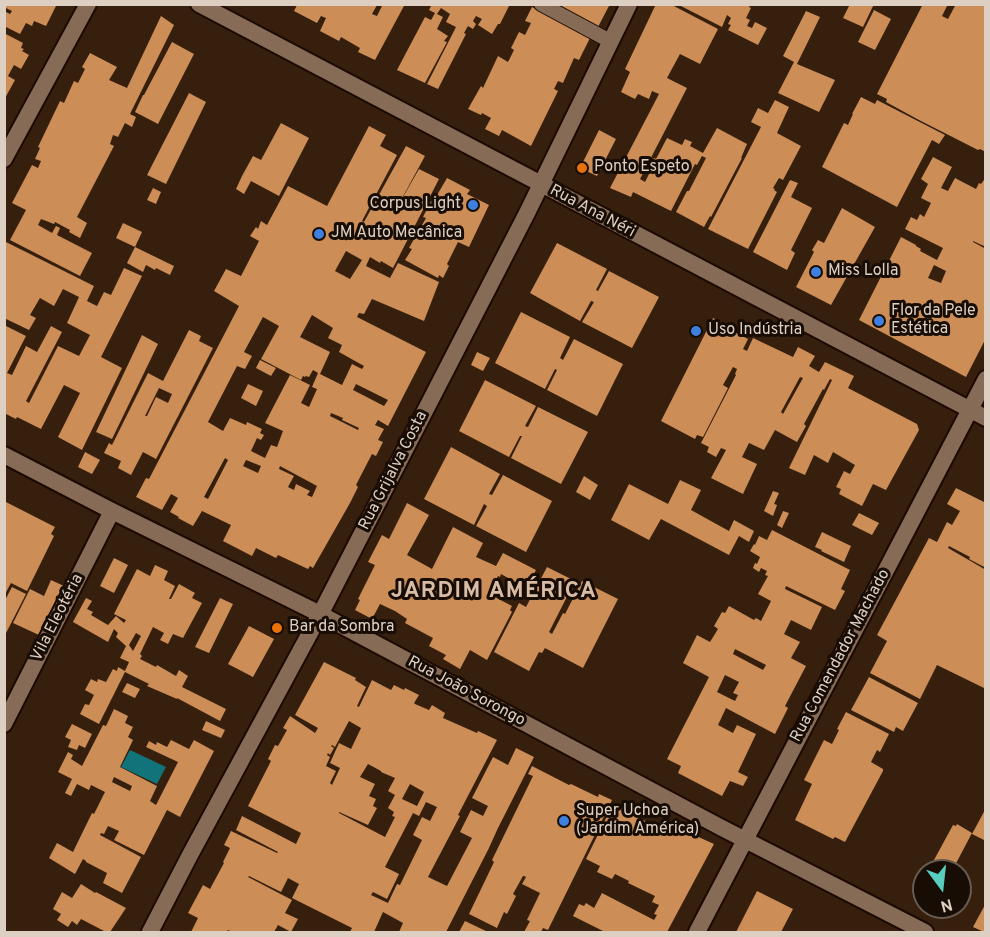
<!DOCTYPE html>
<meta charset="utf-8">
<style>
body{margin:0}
#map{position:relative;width:990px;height:937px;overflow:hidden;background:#36200d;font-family:Overpass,sans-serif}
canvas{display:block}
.frame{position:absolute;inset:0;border:6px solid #decfc3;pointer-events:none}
.north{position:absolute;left:912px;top:859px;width:60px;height:60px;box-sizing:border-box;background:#170d05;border:2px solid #675b51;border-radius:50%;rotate:165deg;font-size:16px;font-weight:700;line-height:24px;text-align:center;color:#decfc3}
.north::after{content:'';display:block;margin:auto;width:21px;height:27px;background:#58cec0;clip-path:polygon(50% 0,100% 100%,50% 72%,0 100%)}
</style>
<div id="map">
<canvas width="990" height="937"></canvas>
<div class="frame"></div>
<div class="north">N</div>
</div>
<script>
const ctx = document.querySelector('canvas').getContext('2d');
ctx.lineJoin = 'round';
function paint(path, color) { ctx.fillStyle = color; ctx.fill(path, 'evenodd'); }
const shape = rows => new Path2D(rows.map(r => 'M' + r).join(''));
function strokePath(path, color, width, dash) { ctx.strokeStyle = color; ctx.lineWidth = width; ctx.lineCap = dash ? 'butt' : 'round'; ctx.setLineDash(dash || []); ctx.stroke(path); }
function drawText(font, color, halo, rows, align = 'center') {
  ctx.font = font + ' Overpass,sans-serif'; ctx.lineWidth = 6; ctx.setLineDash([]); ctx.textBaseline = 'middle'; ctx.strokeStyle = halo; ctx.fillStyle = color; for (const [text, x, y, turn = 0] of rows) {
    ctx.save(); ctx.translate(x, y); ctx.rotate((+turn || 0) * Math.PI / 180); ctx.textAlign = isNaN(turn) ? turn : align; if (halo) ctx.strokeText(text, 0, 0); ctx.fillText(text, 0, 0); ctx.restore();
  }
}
const water = shape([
 [130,750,166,767,157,784,121,767]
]);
const building = shape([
 [4,4,57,4,46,26,34,21,32,26,26,23,20,34,4,26,4,15,6,12,10,14,12,11,4,7],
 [383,4,405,4,375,60,358,52,360,48,341,37,339,41,320,31,326,18,321,16,317,23,294,11,297,5,377,5,372,14,377,16],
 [432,4,510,4,500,24,498,24,492,34,478,25,482,19,476,16,473,21,476,24,473,29,468,26,464,33,466,34,438,89,427,84,456,27,446,22,450,14,441,8,437,14,443,17,437,29,448,36,444,41,447,42,425,83,397,70,425,17,431,20,435,13,429,10],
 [552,4,610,4,598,27],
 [656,4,670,4,718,29,700,64,680,54,667,78,687,88,640,179,645,182,651,170,648,169,654,158,656,159,667,138,682,145,685,139,687,140,692,142,690,146,703,153,717,128,747,144,741,158,742,158,711,217,710,216,704,227,676,212,687,191,689,191,706,158,702,156,697,165,695,164,671,211,633,192,631,197,610,188,659,94,652,91,649,99,638,94,635,99,621,92,630,72,625,69],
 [677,4,751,4,749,7,751,8,746,18,750,20,747,26,752,28,755,22,767,28,758,45,728,30,731,25,728,24,731,18,727,15,722,27],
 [850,4,874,4,863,27,843,18],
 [923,4,948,4,942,16,948,19,956,4,986,4,986,152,980,149,978,150,919,120,886,102,887,99,877,94],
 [532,7,591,36,579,60,574,58,563,83,558,81,554,89,558,91,531,146,502,130,499,136,485,129,491,118,482,113,481,115,468,109,481,86,483,88,498,56,508,62,514,50,511,48,519,32,525,35,531,23,525,21],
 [874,10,891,19,875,50,858,42],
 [806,11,820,17,797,64,835,80,819,112,778,93,794,62,783,56],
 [161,16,174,25,131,112,130,114,136,117,132,127,125,123,118,137,113,135,110,144,114,146,77,217,87,223,80,238,69,232,70,230,55,222,54,224,41,219,38,225,52,233,56,226,60,228,57,235,92,253,80,276,10,240,26,210,12,203,32,165,38,168,41,161,35,159,40,148,38,147,60,101,64,103,74,81,78,83,85,69,82,67,90,53,117,67,109,80,127,88],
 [4,33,23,43,21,48,24,49,22,51,29,55,21,69,14,65,8,76,15,80,4,100],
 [172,42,194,54,158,124,135,112,143,95,144,95],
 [189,93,206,102,166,184,147,175],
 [861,97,875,104,877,100,945,135,939,144,932,140,897,207,822,167,844,123,848,125,853,114,852,114],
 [775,100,789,107,777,133,801,146,783,180,779,178,773,188,775,189,774,190,777,192,748,249,708,229,761,127,751,122,758,108,768,113],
 [281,123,309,138,279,196,251,181,244,194,236,189,242,176,253,156,261,160],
 [369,126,386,135,380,146,397,155,362,221,364,222,406,146,425,156,394,213,419,169,439,179,393,268,381,261,380,263,370,257,366,266,390,278,398,263,439,282,424,321,372,299,364,314,359,313,357,317,426,352,388,426,378,420,375,425,384,429,378,440,383,442,376,456,372,454,356,485,358,487,350,503,313,568,310,566,308,569,278,555,276,558,256,548,252,556,223,541,231,525,202,511,193,526,178,518,179,517,170,512,178,498,171,494,162,510,136,497,146,478,149,479,239,306,214,291,226,269,241,276,259,241,250,236,256,227,258,229,261,221,267,225,288,186,327,206],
 [346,251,362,260,350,279,335,271],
 [312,315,333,328,328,338,342,345,339,352,364,366,362,369,352,364,342,385,320,374,330,352,300,337],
 [263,317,279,326,261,359,301,380,303,376,305,377,306,376,309,377,313,370,318,373,312,387,317,389,309,407,301,403,310,385,290,375,265,423,283,431,277,447,271,445,265,458,251,451,257,438,261,440,264,435,260,433,262,429,247,422,246,425,230,418,223,431,208,422,237,366,245,369,252,356,244,352],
 [356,384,388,400,384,406,353,390],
 [331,413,343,418,342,420,359,428,358,430,330,416],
 [225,458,228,460,208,499,204,497],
 [246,460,261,466,258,473,243,466],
 [280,466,317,486,312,497,307,495,310,491,296,484,294,490,288,487,294,476,279,469],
 [599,130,616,139,597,176,580,168],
 [933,157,952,167,941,188,948,191,955,178,976,189,979,183,981,184,986,177,986,247,973,241,973,242,986,249,986,338,966,377,859,320,901,237,916,245,916,246,921,249,920,251,937,260,943,248,905,229,911,217,917,220,920,214,924,217,931,203,921,198,928,184,921,179],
 [934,265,946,271,941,283,928,278],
 [447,178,470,190,467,194,489,205,469,247,458,242,447,264,449,266,443,278,439,275,438,278,405,260,412,249,409,248,426,218,423,217,431,201,433,202],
 [790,180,798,183,791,197,812,208,791,250,795,253,787,270,753,252],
 [153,188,161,192,156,204,147,200],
 [842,208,875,227,831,305,796,287,814,252,812,250,818,240,824,243],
 [123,223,142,232,135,247,116,238],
 [4,241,94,286,87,301,97,306,104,292,111,295,124,268,142,276,101,357,122,368,82,450,58,437,80,393,64,385,41,429,17,417,16,419,4,413,4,325,26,336,7,373,12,375,26,346,37,352,51,326,62,332,26,401,29,403,58,346,79,356,90,335,67,323,79,297,63,289,54,306,40,298,30,315,36,318,29,330,4,318],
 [557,243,607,269,596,290,598,291,609,271,659,297,632,348,582,322,594,302,591,301,580,321,530,293],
 [135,247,174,266,170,275,156,268,155,270,146,265,143,272,127,263],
 [521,312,570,337,560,358,563,360,574,339,623,364,597,416,547,390,557,370,555,369,545,389,495,363],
 [713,318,726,325,725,327,748,339,743,349,747,351,753,338,793,357,798,347,815,356,809,366,819,372,825,362,854,376,848,388,917,424,919,430,886,490,873,484,862,506,839,494,841,489,836,487,844,471,850,474,855,465,833,452,828,463,814,455,805,475,789,468,832,380,830,379,824,390,823,389,804,424,806,426,797,442,775,430,764,450,749,443,742,457,757,464,743,494,711,478,726,450,721,448,716,457,707,452,709,447,701,443,736,375,735,374,737,369,733,367,723,385,728,388,703,437,697,435,695,439,661,421],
 [800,377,803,378,783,414,781,412],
 [189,330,201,336,199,341,213,348,156,459,143,452,131,475,118,468,121,461,104,453,109,443,112,445,148,373,163,381],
 [159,388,172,394,168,403,156,397,147,416,145,416],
 [142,335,158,344,112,439,96,432],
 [477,352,490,358,483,371,471,365],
 [260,360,276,368,271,376,256,368],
 [485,380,536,406,525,426,528,427,538,407,588,432,561,484,511,458,522,436,520,436,509,457,459,431],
 [248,384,263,391,256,406,241,398],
 [451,447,500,474,489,494,492,495,503,475,552,501,526,552,476,526,487,506,484,504,474,525,424,499],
 [85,452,100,460,92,474,78,467],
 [584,476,598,485,590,500,576,492],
 [680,480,701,490,691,510,729,531,734,520,754,531,749,542,739,536,729,555,661,519,649,540,611,520,629,484,668,504],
 [956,488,986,503,986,568,969,559,970,557,949,546,948,548,986,570,986,689,937,665,920,699,870,673,887,641,877,635,929,538,937,542,947,522,952,525,960,511,947,504],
 [773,491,779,493,774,504,777,505,773,516,764,511],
 [4,501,55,527,51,534,54,536,27,591,11,583,4,596],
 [407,503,429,515,407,555,432,569,453,527,483,543,476,557,496,566,503,553,536,570,526,588,501,574,500,577,498,576,489,594,512,606,510,610,512,612,487,660,470,650,460,669,443,659,446,655,429,646,433,638,405,623,407,619,395,611,380,604,372,619,355,610,360,600,358,599,375,565,368,562,382,535,389,539],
 [783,511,789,513,782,528,777,525],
 [859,513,879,523,872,535,852,525],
 [772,530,850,570,841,589,845,591,835,610,786,586,785,589,822,607,811,630,791,620,784,634,800,642,791,658,806,666,785,706,788,708,775,734,726,708,718,725,733,733,737,725,756,734,738,772,748,777,743,786,730,781,722,796,678,773,681,766,667,759,709,677,683,663,697,635,710,642,718,629,714,626,722,612,725,613,729,606,754,620,756,618,761,621,771,601,758,594,768,576,765,575,767,571,761,568,759,572,753,568,755,563,757,564,760,557,750,551,754,544,755,545,759,536,767,540],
 [735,649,766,665,763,670,733,654],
 [725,675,739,682,733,693,738,695,735,701,717,692],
 [822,532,851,546,844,562,821,551,822,550,815,547],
 [114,558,128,565,114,593,100,586],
 [155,565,168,571,164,580,175,586,169,599,171,599,179,584,195,593,192,598,202,603,183,638,173,634,168,644,160,640,164,633,153,627,140,654,142,656,140,659,156,667,157,665,176,676,179,670,188,676,182,687,226,709,220,721,177,698,177,699,147,686,149,684,125,672,99,724,80,714,85,704,89,705,94,695,85,690,91,679,97,682,98,679,106,682,113,669,117,671,118,667,125,671,129,662,120,658,126,646,116,637,118,633,114,629,108,642,73,622,74,620,86,598,92,601,87,609,93,612,91,615,108,625,116,616,124,623,126,620,114,614,137,569,150,576],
 [136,633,141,636,133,651,129,645],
 [547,567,575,581,549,632,552,634,563,613,565,614,582,581,618,599,583,668,545,648,542,653,539,652,529,671,494,652,519,603,526,607],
 [51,580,66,587,53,613,50,612,39,635,13,623,30,589,44,596],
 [12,587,26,594,4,637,4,602],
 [220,598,233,604,209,653,195,647],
 [249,626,274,639,253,677,228,664],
 [324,662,356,678,355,680,366,687,357,706,359,707,372,680,391,690,394,685,404,690,405,688,419,695,414,703,415,704,429,710,432,705,445,713,443,718,477,733,478,731,497,740,458,815,460,816,428,877,447,886,472,838,460,832,471,810,483,816,488,806,472,798,493,757,508,765,516,748,534,757,498,828,488,850,446,932,399,932,403,923,383,912,374,932,350,932,352,928,292,898,299,884,288,878,281,892,249,876,248,877,250,878,292,900,285,913,298,919,291,932,278,925,274,932,232,932,228,930,226,932,191,932,198,918,188,913,203,885,210,889,224,863,223,862,230,848,224,845,231,831,277,853,278,852,236,830,242,816,296,844,301,833,248,806,271,761,268,759,275,745,278,746,287,730,283,728,290,716,315,733,318,728,295,715],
 [349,721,361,728,351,749,339,743,330,763,340,768,332,785,330,783,336,771,326,766,330,757,327,755,328,753,330,755,334,748,331,746,332,745,335,747],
 [368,764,381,771,381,772,395,778,388,791,395,795,388,808,394,812,392,816,395,817,385,837,339,813,339,812,368,825,377,808,373,806,376,799,369,796,375,784,360,777],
 [410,784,424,792,417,806,402,799],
 [426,802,437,807,430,821,422,817,413,835,422,840,400,885,397,884,388,903,371,895,373,892,387,899,399,874,385,867,413,813,419,816],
 [869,677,918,703,903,731,896,727,894,732,851,710],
 [127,683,140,689,135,698,122,692],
 [114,709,128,716,125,723,133,727,128,737,133,740,120,767,157,786,150,801,156,805,178,762,146,747,149,741,156,745,157,742,167,747,171,740,189,749,194,740,214,751,180,817,167,810,144,855,114,840,119,831,108,826,104,834,101,833,100,835,141,857,122,893,103,883,107,873,86,862,86,861,83,859,75,874,49,858,57,843,73,852,92,813,94,814,105,792,91,785,89,790,77,784,71,796,65,793,72,779,58,772,68,752,73,755,71,759,82,766,103,725,106,726],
 [114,777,132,786,130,791,112,782],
 [846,712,889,734,880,752,877,750,871,762,883,769,883,771,845,842,835,837,833,839,795,820,812,784,804,780,824,740,832,744,839,730,837,729],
 [206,721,225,730,221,738,202,730],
 [72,724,92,734,85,748,79,745,77,750,68,747,71,740,65,737],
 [532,766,569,785,571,784,598,797,599,794,612,800,548,930,543,928,541,932,524,932,530,921,527,920,540,893,522,884,526,877,524,876,523,876,513,894,516,896,507,914,504,912,497,928,469,914,494,862,492,860,533,776,528,774],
 [613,804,670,834,674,826,714,844,667,932,605,932,573,916,579,904,584,906,586,903,594,908,602,893,654,920,657,915,654,914,659,905,652,902,655,896,628,883,629,881,615,874,612,879,597,872,600,866,586,859],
 [986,808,986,841,972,834],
 [957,824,972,833,952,871,928,871,953,825,956,826],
 [81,884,95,893,96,892,126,908,110,932,106,932,81,919,77,925,72,921,68,927,57,920,61,914,53,909,62,892,72,898],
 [757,891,793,909,781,932,736,932],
 [986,903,986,932,984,932,973,927],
 [465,921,488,932,459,932]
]);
const service = shape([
 [541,4,610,41]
]);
const minor = shape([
 [199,4,986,418],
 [4,159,88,4],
 [4,455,112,511,320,614,720,827,925,932],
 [4,724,112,511],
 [150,932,190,855,324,607,527,213,629,4],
 [697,932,986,379]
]);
const markers = [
 [582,168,6,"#e8710a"],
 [473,205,6,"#3f7fe0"],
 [319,234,6,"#3f7fe0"],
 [816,272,6,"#3f7fe0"],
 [879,321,6,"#3f7fe0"],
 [696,331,6,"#3f7fe0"],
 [277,628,6,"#e8710a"],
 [564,821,6,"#3f7fe0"]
];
const poiNames = [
 ["Ponto Espeto",594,168],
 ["Corpus Light",461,205,"right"],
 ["JM Auto Mecânica",331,234],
 ["Miss Lolla",828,272],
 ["Flor da Pele",891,312],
 ["Estética",891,330],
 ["Uso Indústria",708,331],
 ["Bar da Sombra",289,628],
 ["Super Uchoa",576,812],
 ["(Jardim América)",576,830]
];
const streetNames = [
 ["Rua Ana Néri",592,212,28],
 ["Rua Grijalva Costa",394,471,-63],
 ["Vila Eleotéria",58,618,-63],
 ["Rua Comendador Machado",841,656,-62],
 ["Rua João Sorongo",466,692,28]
];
const districtNames = [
 ["JARDIM AMÉRICA",494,593]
];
paint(water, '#10747a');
paint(building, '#cc8d57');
strokePath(service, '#1d0900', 16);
strokePath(minor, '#1d0900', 20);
strokePath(service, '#866c57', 14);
strokePath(minor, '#866c57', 16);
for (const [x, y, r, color] of markers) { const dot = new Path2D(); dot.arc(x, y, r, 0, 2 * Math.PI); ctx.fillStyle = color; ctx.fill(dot); strokePath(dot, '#170d05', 2); }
drawText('16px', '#decfc3', '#170d05', poiNames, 'left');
drawText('16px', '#decfc3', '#170d05', streetNames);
ctx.letterSpacing = '1.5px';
drawText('bold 22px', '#d9bca5', '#170d05', districtNames);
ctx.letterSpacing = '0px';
</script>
